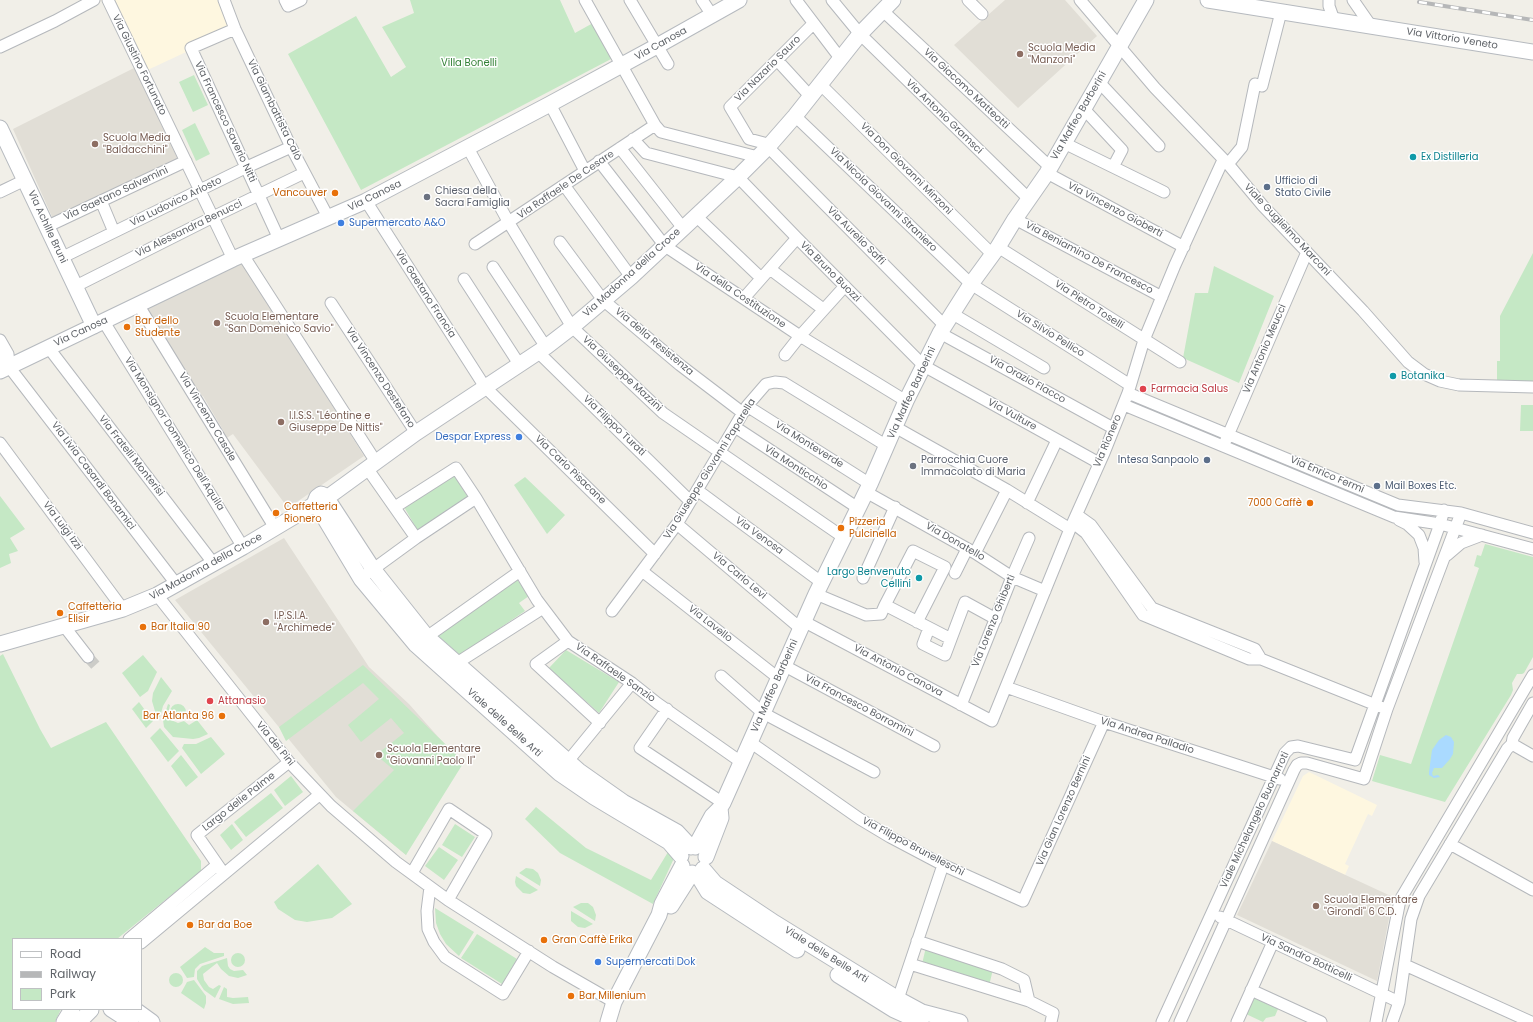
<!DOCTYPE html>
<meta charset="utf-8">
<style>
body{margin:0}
#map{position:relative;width:1533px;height:1022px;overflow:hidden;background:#f1efe8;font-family:Poppins,sans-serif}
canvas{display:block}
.legend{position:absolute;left:12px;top:938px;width:130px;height:72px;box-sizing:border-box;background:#fff;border:1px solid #bfc1c3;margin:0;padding:5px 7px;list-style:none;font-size:12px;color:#5f6368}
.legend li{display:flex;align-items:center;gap:8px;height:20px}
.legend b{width:20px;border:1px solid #bfc1c3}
</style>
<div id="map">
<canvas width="1533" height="1022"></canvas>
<ul class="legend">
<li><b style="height:5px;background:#fff"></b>Road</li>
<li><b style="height:5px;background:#b6b7b8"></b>Railway</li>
<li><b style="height:11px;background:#c5e8c5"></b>Park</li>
</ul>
</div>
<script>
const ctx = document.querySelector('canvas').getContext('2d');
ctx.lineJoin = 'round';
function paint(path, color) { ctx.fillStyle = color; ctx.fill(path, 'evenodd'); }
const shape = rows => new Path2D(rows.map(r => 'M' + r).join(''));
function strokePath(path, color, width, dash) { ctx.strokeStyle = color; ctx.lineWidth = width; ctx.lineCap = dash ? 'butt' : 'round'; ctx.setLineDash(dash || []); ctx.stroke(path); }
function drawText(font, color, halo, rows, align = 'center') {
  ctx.font = font + ' Poppins,sans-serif'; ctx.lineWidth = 3; ctx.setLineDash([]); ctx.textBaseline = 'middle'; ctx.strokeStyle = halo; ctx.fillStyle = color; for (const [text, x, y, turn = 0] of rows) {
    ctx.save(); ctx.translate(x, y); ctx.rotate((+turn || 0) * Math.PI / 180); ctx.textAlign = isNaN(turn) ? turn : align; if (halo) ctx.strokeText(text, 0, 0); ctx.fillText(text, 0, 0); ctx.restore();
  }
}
const commercial = shape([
 [101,0,228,0,242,30,184,53,139,74],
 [1309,772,1377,805,1372,816,1368,814,1345,864,1349,866,1345,875,1272,841,1303,776]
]);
const education = shape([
 [1005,0,1065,0,1097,36,1018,108,954,45],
 [134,68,178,159,53,219,13,129],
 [241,260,364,456,288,508,233,434,225,439,223,430,203,396,198,394,144,308],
 [284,538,369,667,409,704,448,748,406,855,336,797,175,600],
 [1272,841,1393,897,1377,981,1237,915]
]);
const green = shape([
 [410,0,560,0,575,33,593,23,613,58,361,190,288,54,356,16,391,77,406,67,382,27,414,13],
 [194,75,208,105,193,112,179,82],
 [195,123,210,154,196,161,182,130],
 [1533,253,1533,382,1497,382,1497,361,1500,361,1500,316],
 [1214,266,1274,296,1239,383,1183,358,1195,293,1208,293],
 [1521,405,1533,405,1533,431,1520,431],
 [453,474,468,497,418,531,404,507],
 [525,477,565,515,547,534,514,485],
 [0,496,25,529,10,538,18,551,9,554,11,563,0,568],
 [1485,544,1533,557,1533,657,1524,673,1522,674,1517,674,1512,683,1513,690,1511,695,1445,802,1372,781,1380,755,1411,764,1479,568,1474,566,1477,555,1481,556],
 [516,578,529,596,519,603,525,611,460,655,436,634],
 [566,650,619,682,599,713,549,668],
 [3,654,40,729,51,748,106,722,201,861,201,871,117,939,13,939,13,1009,61,1009,55,1022,0,1022,0,656],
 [143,655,157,672,148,691,140,697,122,673],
 [363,665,464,762,406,855,353,811,394,770,376,755,404,733,391,718,361,742,348,725,379,699,363,683,286,741,279,727],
 [161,677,172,691,163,706,160,717,157,718,152,701,153,693],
 [139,702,153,721,146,728,132,709],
 [168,704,170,705,168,715,171,720,178,723,184,721,189,725,197,720,208,734,199,738,193,739,173,737,164,727,163,720],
 '170 712a8 8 0 1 1 16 0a8 8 0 1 1-16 0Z',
 [160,728,179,751,168,762,150,738],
 [211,737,225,754,201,774,182,748,184,744,196,744],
 [181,755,198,777,186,787,171,766],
 [291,776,303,792,285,806,274,790],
 [271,793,283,808,246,837,234,822],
 [536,807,586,848,651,880,668,852,675,856,653,904,560,853,525,819],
 [232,824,243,840,231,850,220,835],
 [455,824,475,837,462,857,442,845],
 [439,847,458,860,444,880,425,866],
 [318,864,352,904,332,918,307,922,295,920,278,909,274,902],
 [526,868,533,869,538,873,541,880,540,886,519,873],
 [516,876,538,890,530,894,523,893,516,886,515,882],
 [581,903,588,903,593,907,596,915,595,921,573,907],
 [435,908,474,932,459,956,446,944,440,934,436,923],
 [571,911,593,924,585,928,578,927,571,921],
 [477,934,517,959,502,984,461,958],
 [205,947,214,953,224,953,224,956,200,964,195,969,194,977,187,978,180,967],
 [926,947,993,969,989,986,922,964],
 '231 960a7 7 0 1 1 14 0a7 7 0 1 1-14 0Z',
 [227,958,228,966,230,969,234,971,243,970,247,975,238,978,229,976,221,969,217,963,203,974,204,980,209,987,213,989,219,985,221,986,215,998,204,990,200,984,197,979,197,971,202,966],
 '169 980a7 7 0 1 1 14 0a7 7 0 1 1-14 0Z',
 [194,980,206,996,206,1003,204,1009,181,993,187,982],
 [224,987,227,989,227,997,233,998,248,997,249,1003,233,1004,219,999],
 [1254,998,1278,1009,1275,1016,1266,1018,1263,1022,1246,1014]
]);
const water = shape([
 [1446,735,1451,737,1454,742,1453,754,1450,759,1442,768,1434,768,1432,773,1433,776,1438,775,1440,777,1434,778,1429,775,1429,772,1432,750,1439,740]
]);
const streetTunnel = shape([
 [88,657,97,667]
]);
const street = shape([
 [108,0,233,259],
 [224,0,235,29,291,147,328,217],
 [285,0,288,6,301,0],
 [585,0,655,125,661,132,758,157],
 [630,0,668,64],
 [702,0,712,15],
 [796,0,840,58],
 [832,0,860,34,1029,199],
 [968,0,982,14],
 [1080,0,1155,88,1228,164,1263,206,1363,311,1408,362,1424,374,1440,381,1459,385,1533,387],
 [1329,0,1329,6,1334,20],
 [1353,0,1371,26],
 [883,11,1050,167],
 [235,29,191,48,279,239],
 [0,47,55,21,94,0],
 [777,60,810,96],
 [1099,82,1159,146],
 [820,84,992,254],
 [550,104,585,171],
 [1083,108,1122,150,1113,167],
 [795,116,971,284,1130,385],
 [633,139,646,153,738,177,797,238,924,366,1099,463],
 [1064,143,1164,192],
 [768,147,945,326],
 [468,148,509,223,572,327,663,413,843,537],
 [620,148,683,228],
 [767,148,764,143,749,139,730,107,813,24],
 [599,161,665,246,800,336,906,401],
 [1228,164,1242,147,1255,84,1262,86,1281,12],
 [1047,173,1184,247],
 [564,185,631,277],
 [0,192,25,180],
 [101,201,114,232],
 [366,201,485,387,655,554],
 [696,216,761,278],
 [1015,219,1162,297],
 [46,227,186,161],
 [560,242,603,300,680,365,743,413],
 [475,244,655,125],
 [998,247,1180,362],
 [243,255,376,462],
 [61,258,247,167,291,147],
 [493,267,546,347],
 [770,269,823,309],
 [464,279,519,364],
 [74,287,213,217,304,173],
 [744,298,797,238],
 [331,303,416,433],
 [139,306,275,528],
 [953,314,1044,368],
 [104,322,243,547],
 [940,333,1113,428],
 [0,340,8,354,9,364],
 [48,347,214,564],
 [538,352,690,501],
 [0,355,177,585],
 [785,355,800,336,845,286],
 [1128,393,1398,505,1461,513,1533,533],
 [1124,405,1394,517,1440,524,1533,549],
 [747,406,870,484],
 [735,427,858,508],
 [895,427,1007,490,1070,529],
 [1226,440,1307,252],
 [0,443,123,609],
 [367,468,416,538],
 [697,490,821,582],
 [866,492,975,553,1012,577,1045,591],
 [1027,503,1057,440],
 [395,507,456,468,476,498,537,600,568,641,632,683,657,703,741,762],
 [1077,515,1091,525,1152,608,1255,649,1261,659],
 [1399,520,1407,524,1419,535,1424,548,1425,562],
 [1073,523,1086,533,1143,615,1249,659,1261,659,1381,707],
 [677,524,800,628],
 [975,553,1007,490],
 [1447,555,1461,543,1482,535],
 [642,571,777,677],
 [368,573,416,538,476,498],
 [955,573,967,549],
 [863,578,895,507],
 [816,594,866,615,881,614,885,605,951,639,965,602,996,619],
 [157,595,289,762,331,806,396,862,448,900,553,967,614,1002],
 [885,605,913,551,945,567,917,622],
 [612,611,677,524,747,406,766,384,775,382,784,383,887,446],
 [803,621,992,721,1070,529,1104,453,1128,393,1144,340,1175,265,1223,160],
 [64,626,88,657],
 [929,628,923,644,945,655,951,639],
 [421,641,520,571],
 [568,641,536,664,600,723],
 [783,665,934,746],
 [452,668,457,663,543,608],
 [721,676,763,713,874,772],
 [1006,687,1104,722,1280,779],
 [961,705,1012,577,1029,538],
 [667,709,640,748,723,803],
 [750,742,860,819,890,837,943,865,1023,901,1104,722],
 [1512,744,1533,756],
 [289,762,197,835,224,874,319,795],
 [564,766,632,683],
 [1450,844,1533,890],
 [412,873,449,809,486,834,448,900],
 [430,887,427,911,428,929,434,942,445,957,459,966,503,994,529,951],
 [1220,917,1399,1002],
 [129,939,217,865],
 [917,941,1002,969,1024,980,1029,1001,1053,1013,1051,1022],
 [141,943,224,874],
 [910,964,1029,1001],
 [1405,965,1531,1022],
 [1251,990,1321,1022],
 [898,999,943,865],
 [1162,1022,1285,753,1291,747,1298,746,1355,760,1440,524,1444,510],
 [1180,1022,1294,770,1297,765,1301,763,1307,763,1364,779,1387,709,1461,513],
 [1237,1022,1273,942],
 [1376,1022,1400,900,1533,675],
 [1392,1022,1399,1002,1411,919,1419,896,1507,749,1512,744,1513,738,1533,703]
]);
const secondary = shape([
 [1208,0,1533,52],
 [0,128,94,326],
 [0,371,233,259,366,201,550,104,657,46,739,0],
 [328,497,416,433,546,347,572,327,631,277,738,177,767,148,795,116,860,34,893,0],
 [0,644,123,609,157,595,243,547,315,504],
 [695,847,712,816,720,808,723,803,816,594,870,484,906,401,940,333,971,284,998,247,1015,219,1047,173,1146,0],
 [681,856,669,842,594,797,559,773,416,645,361,579,319,509,316,507,315,502,317,497,321,494,328,497,330,503,373,569,427,637,579,771,623,802,677,832,691,847],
 [706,857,721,818,720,808],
 [703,869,715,883,775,923,898,999,922,1012,960,1022],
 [697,874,708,892,797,950],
 [671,906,692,873],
 [838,975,894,1010,921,1022],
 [111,1009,131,1022],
 [134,1009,152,1022],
 [64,1022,72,1009],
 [79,1022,91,1010],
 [608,1022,614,1002,659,915,662,904,682,866]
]);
const rail = shape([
 [1419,2,1533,20]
]);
const markers = [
 [1020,54,4,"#8d6e63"],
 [95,144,4,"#8d6e63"],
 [1413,157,4,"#0f9aa8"],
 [1267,187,4,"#5c6f8a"],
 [335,193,4,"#e8710a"],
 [427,197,4,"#6b7280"],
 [341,223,4,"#3f7fe0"],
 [217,323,4,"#8d6e63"],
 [127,327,4,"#e8710a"],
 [1393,376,4,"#0f9aa8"],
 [1143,389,4,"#e0444e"],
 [281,422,4,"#8d6e63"],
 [519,437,4,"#3f7fe0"],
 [1207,460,4,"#5c6f8a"],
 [913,466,4,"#6b7280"],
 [1377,486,4,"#5c6f8a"],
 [1310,503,4,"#e8710a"],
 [276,513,4,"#e8710a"],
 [841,528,4,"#e8710a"],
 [919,578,4,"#0f9aa8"],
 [60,613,4,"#e8710a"],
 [266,622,4,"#8d6e63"],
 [143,627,4,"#e8710a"],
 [210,701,4,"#e0444e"],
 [222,716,4,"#e8710a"],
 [379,755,4,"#8d6e63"],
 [1316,906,4,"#8d6e63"],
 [190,925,4,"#e8710a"],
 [544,940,4,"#e8710a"],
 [598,962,4,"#3f7fe0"],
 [571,996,4,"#e8710a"]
];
const streetNames = [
 ["Via Vittorio Veneto",1452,39,9],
 ["Via Canosa",661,44,-29],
 ["Via Giustino Fortunato",139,65,64],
 ["Via Nazario Sauro",768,69,-45],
 ["Via Giacomo Matteotti",966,89,43],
 ["Via Giambattista Calò",274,110,64],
 ["Via Maffeo Barberini",1079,116,-60],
 ["Via Antonio Gramsci",944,117,44],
 ["Via Francesco Saverio Nitti",225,122,65],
 ["Via Don Giovanni Minzoni",906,169,45],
 ["Via Raffaele De Cesare",566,185,-34],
 ["Via Gaetano Salvemini",116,194,-25],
 ["Via Canosa",375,196,-26],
 ["Via Nicola Giovanni Straniero",883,200,44],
 ["Via Ludovico Ariosto",176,202,-26],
 ["Via Vincenzo Gioberti",1115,210,28],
 ["Via Achille Bruni",47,227,65],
 ["Via Alessandra Benucci",189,229,-26],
 ["Viale Guglielmo Marconi",1287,230,47],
 ["Via Aurelio Saffi",856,236,45],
 ["Via Beniamino De Francesco",1089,258,28],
 ["Via Bruno Buozzi",830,272,45],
 ["Via Madonna della Croce",632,273,-42],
 ["Via Gaetano Francia",425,294,57],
 ["Via della Costituzione",740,296,34],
 ["Via Pietro Toselli",1089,305,33],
 ["Via Canosa",81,332,-25],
 ["Via Silvio Pellico",1050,334,32],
 ["Via della Resistenza",654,342,40],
 ["Via Antonio Meucci",1265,349,-67],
 ["Via Giuseppe Mazzini",622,374,43],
 ["Via Vincenzo Destefano",380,378,57],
 ["Via Orazio Flacco",1027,380,29],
 ["Via Maffeo Barberini",912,393,-65],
 ["Via Vulture",1012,415,29],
 ["Via Vincenzo Casale",207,417,59],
 ["Via Filippo Turati",614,426,44],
 ["Via Monsignor Domenico Dell'Aquila",174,434,58],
 ["Via Rionero",1108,441,-67],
 ["Via Monteverde",809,445,32],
 ["Via Fratelli Monterisi",131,456,52],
 ["Via Monticchio",796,468,33],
 ["Via Giuseppe Giovanni Paparella",710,469,-58],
 ["Via Carlo Pisacane",570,470,44],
 ["Via Enrico Fermi",1327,475,23],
 ["Via Livia Casardi Bonamici",93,476,53],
 ["Via Luigi Izzi",62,526,53],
 ["Via Venosa",759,536,36],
 ["Via Donatello",955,542,30],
 ["Via Madonna della Croce",206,567,-29],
 ["Via Carlo Levi",739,576,40],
 ["Via Lorenzo Ghiberti",994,621,-68],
 ["Via Lavello",710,624,38],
 ["Via Antonio Canova",898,671,28],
 ["Via Raffaele Sanzio",615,673,35],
 ["Via Maffeo Barberini",775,686,-66],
 ["Via Francesco Borromini",859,706,28],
 ["Viale delle Belle Arti",504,723,42],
 ["Via Andrea Palladio",1147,736,18],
 ["Via dei Pini",275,744,51],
 ["Largo delle Palme",239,802,-38],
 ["Via Gian Lorenzo Bernini",1064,811,-66],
 ["Viale Michelangelo Buonarroti",1255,820,-65],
 ["Via Filippo Brunelleschi",913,847,28],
 ["Viale delle Belle Arti",826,955,32],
 ["Via Sandro Botticelli",1306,958,25]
];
const educationNames = [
 ["Scuola Media",1028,48],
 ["\"Manzoni\"",1028,60],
 ["Scuola Media",103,138],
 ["\"Baldacchini\"",103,150],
 ["Scuola Elementare",225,317],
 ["\"San Domenico Savio\"",225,329],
 ["I.I.S.S. \"Léontine e",289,416],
 ["Giuseppe De Nittis\"",289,428],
 ["I.P.S.I.A.",274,616],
 ["\"Archimede\"",274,628],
 ["Scuola Elementare",387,749],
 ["\"Giovanni Paolo II\"",387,761],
 ["Scuola Elementare",1324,900],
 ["\"Girondi\" 6 C.D.",1324,912]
];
const parkNames = [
 ["Villa Bonelli",469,63]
];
const cultureNames = [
 ["Ex Distilleria",1421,157],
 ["Botanika",1401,376],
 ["Largo Benvenuto",911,572,"right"],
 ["Cellini",911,584,"right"]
];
const serviceNames = [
 ["Ufficio di",1275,181],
 ["Stato Civile",1275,193],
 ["Intesa Sanpaolo",1199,460,"right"],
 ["Mail Boxes Etc.",1385,486]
];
const worshipNames = [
 ["Chiesa della",435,191],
 ["Sacra Famiglia",435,203],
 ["Parrocchia Cuore",921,460],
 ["Immacolato di Maria",921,472]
];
const foodNames = [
 ["Vancouver",327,193,"right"],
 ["Bar dello",135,321],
 ["Studente",135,333],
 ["7000 Caffè",1302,503,"right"],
 ["Caffetteria",284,507],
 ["Rionero",284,519],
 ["Pizzeria",849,522],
 ["Pulcinella",849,534],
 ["Caffetteria",68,607],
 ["Elisir",68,619],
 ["Bar Italia 90",151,627],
 ["Bar Atlanta 96",214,716,"right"],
 ["Bar da Boe",198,925],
 ["Gran Caffè Erika",552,940],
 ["Bar Millenium",579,996]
];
const shopNames = [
 ["Supermercato A&O",349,223],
 ["Despar Express",511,437,"right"],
 ["Supermercati Dok",606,962]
];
const healthNames = [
 ["Farmacia Salus",1151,389],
 ["Attanasio",218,701]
];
paint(commercial, '#fef7e0');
paint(education, '#e1ded6');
paint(green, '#c5e8c5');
paint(water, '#aadaff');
strokePath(streetTunnel, '#ccccc8', 11, [11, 5.5]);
strokePath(street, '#b5b8bc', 13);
strokePath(secondary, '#b6babf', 17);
strokePath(street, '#fff', 11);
strokePath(secondary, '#fff', 15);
strokePath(rail, '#b6b7b8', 4);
strokePath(rail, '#fff', 2.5, [8]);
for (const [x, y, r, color] of markers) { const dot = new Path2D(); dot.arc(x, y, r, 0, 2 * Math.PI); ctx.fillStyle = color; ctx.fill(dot); strokePath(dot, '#fff', 1.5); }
drawText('10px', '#5f6368', '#fff', streetNames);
drawText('10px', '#785e54', '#fff', educationNames, 'left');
drawText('10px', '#348238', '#fff', parkNames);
drawText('10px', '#0d838f', '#fff', cultureNames, 'left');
drawText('10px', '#4e5e75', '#fff', serviceNames, 'left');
drawText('10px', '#5b616d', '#fff', worshipNames, 'left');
drawText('10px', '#c56008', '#fff', foodNames, 'left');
drawText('10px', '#366cbe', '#fff', shopNames, 'left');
drawText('10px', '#be3a42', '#fff', healthNames, 'left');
</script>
